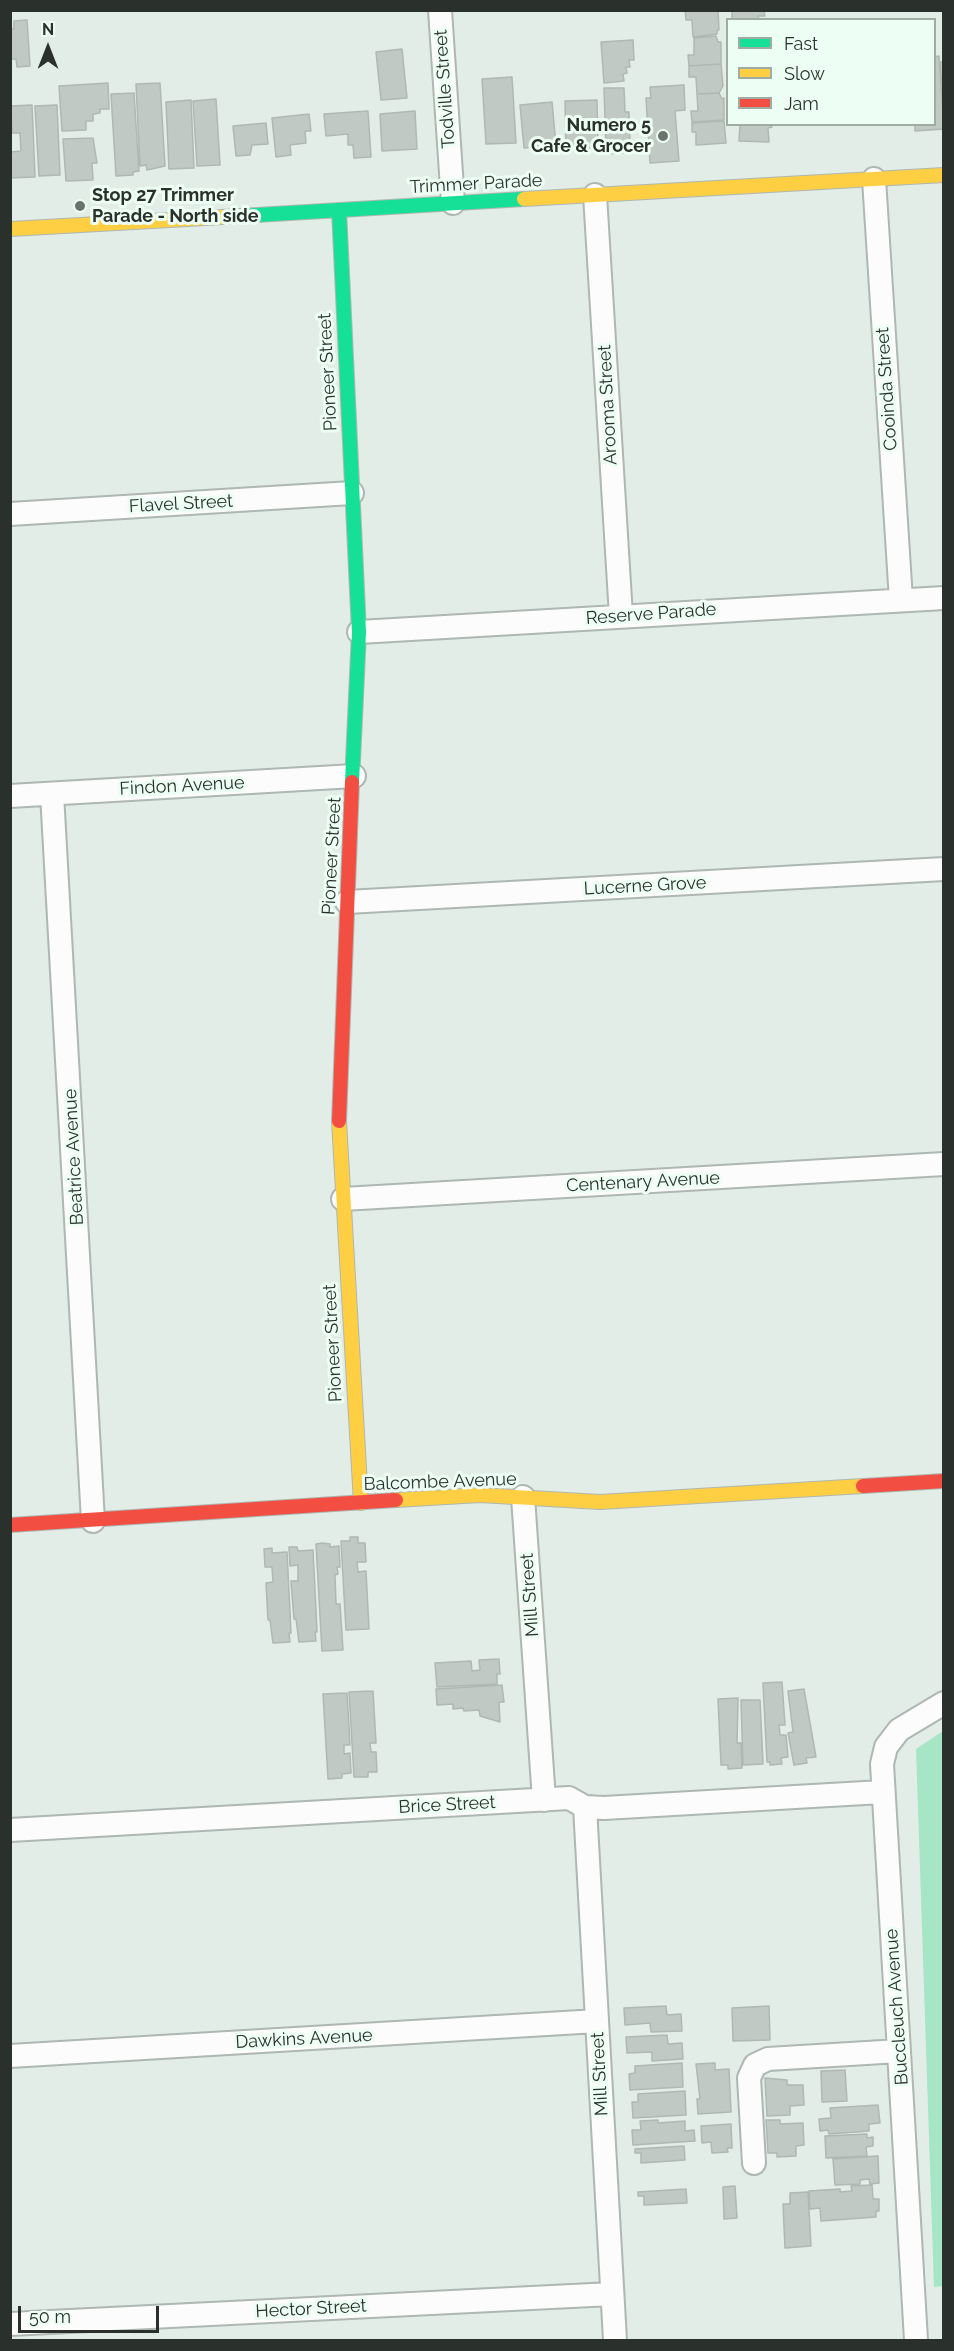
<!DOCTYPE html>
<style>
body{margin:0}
#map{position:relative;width:954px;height:2351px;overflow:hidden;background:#e2ede7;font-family:Raleway,sans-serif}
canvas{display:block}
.frame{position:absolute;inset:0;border:12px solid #2a312d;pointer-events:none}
.legend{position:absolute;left:726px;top:18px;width:210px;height:108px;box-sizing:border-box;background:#edfef4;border:2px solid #9faca4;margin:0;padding:8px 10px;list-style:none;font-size:18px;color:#2a312d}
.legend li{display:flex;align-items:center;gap:12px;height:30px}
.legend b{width:30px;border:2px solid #9faca4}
.north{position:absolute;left:18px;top:18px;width:60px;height:60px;-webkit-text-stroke:4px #edfef4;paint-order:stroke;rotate:0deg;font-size:16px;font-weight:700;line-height:24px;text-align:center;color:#2a312d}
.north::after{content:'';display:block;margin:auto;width:21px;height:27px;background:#2a312d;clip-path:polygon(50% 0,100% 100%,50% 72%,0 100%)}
.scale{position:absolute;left:18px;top:2306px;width:141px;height:27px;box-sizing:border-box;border:3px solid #2a312d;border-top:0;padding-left:8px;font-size:18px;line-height:21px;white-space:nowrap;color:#2a312d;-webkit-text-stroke:4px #edfef4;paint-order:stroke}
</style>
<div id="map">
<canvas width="954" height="2351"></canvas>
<div class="frame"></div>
<ul class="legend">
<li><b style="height:8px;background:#16e098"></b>Fast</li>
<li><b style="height:8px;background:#ffcf43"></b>Slow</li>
<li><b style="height:8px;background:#f24e42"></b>Jam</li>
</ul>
<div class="north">N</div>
<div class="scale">50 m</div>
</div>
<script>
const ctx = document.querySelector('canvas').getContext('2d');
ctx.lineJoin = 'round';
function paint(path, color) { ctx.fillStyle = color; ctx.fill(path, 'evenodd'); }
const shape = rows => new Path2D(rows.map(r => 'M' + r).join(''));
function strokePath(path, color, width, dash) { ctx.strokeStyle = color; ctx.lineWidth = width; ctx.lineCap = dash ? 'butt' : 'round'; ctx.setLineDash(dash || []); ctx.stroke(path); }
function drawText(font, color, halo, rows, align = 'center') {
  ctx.font = font + ' Raleway,sans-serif'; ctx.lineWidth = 6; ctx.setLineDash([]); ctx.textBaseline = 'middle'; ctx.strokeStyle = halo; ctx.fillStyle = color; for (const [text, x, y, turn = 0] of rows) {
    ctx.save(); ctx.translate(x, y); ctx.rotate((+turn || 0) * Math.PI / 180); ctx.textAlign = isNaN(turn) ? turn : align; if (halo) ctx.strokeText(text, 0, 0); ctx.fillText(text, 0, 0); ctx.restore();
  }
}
const green = shape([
 [943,1731,944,2286,934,2287,916,1749]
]);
const building = shape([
 [685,10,718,10,719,30,717,30,717,34,693,37,692,20,686,20,685,10],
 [732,10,764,10,765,16,758,16,759,20,732,20,732,10],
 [27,20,30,66,17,67,16,59,10,59,10,29,14,29,14,21,27,20],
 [716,36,718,42,721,42,721,64,689,66,688,55,694,55,694,38,716,36],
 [633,40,634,60,629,60,630,67,626,67,627,73,623,74,624,81,604,83,601,42,633,40],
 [402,49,407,98,381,100,376,52,402,49],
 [939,56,944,129,915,131,915,124,934,124,934,57,939,56],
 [940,62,944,62,944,115,940,62],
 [721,64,723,86,719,93,697,94,696,77,689,77,689,66,721,64],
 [512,77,516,143,486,144,482,79,512,77],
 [108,83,109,109,100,109,100,113,93,114,93,121,86,121,86,130,62,131,59,86,108,83],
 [160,83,165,166,147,170,146,165,140,166,136,84,160,83],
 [684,85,685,110,675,111,679,161,650,163,646,98,651,98,650,87,684,85],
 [604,88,624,88,625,112,629,112,630,143,625,143,623,153,606,154,604,88],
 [134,93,139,171,133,172,133,175,116,176,111,94,134,93],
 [719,93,722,99,724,98,724,120,692,122,691,111,698,111,697,94,719,93],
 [216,99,220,165,197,166,193,101,216,99],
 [191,100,194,168,169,169,166,102,191,100],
 [597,100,598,148,566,148,565,101,597,100],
 [552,102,556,145,524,148,520,105,552,102],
 [32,105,35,177,10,178,10,152,21,151,20,133,12,133,10,106,32,105],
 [57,105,60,175,39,176,35,106,57,105],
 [368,111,371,157,354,158,353,145,348,145,348,134,326,136,324,114,368,111],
 [415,111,417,149,382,151,380,114,415,111],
 [309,114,311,131,305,131,306,143,290,145,291,155,276,157,272,118,309,114],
 [724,121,726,143,696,145,696,132,692,132,692,123,724,121],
 [266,123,268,144,252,145,250,155,236,156,233,126,266,123],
 [740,124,772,124,772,127,768,128,769,142,739,141,740,124],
 [93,138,97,163,92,163,93,180,66,181,63,139,93,138],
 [350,1537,358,1537,358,1543,365,1543,366,1562,357,1562,358,1572,366,1571,369,1629,346,1630,341,1541,350,1541,350,1537],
 [322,1543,330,1544,330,1547,339,1546,340,1567,337,1567,338,1574,335,1575,336,1604,340,1604,343,1650,322,1651,316,1544,322,1543],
 [289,1547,297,1547,298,1551,313,1550,317,1632,315,1632,316,1641,299,1642,296,1619,294,1619,291,1581,298,1581,298,1565,290,1566,289,1547],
 [272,1548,272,1553,287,1552,291,1633,289,1633,290,1642,273,1643,270,1620,268,1620,266,1583,273,1582,272,1567,265,1567,264,1549,272,1548],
 [499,1659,500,1674,497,1674,497,1684,437,1687,435,1663,471,1661,472,1671,480,1670,479,1660,499,1659],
 [782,1682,785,1725,779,1725,780,1735,786,1735,788,1757,781,1758,782,1764,770,1765,770,1762,767,1762,763,1683,782,1682],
 [502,1685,504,1702,499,1702,500,1722,480,1716,479,1710,464,1711,463,1708,453,1709,453,1704,437,1705,436,1689,502,1685],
 [804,1689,816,1757,806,1758,807,1763,794,1765,788,1733,793,1732,788,1691,804,1689],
 [373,1691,376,1743,370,1743,371,1752,376,1752,377,1772,368,1772,368,1777,354,1777,349,1692,373,1691],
 [347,1693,350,1745,344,1745,344,1754,350,1753,351,1773,342,1774,342,1778,328,1779,323,1694,347,1693],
 [738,1698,737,1743,741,1743,742,1768,728,1769,728,1765,721,1765,718,1699,738,1698],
 [741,1700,760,1700,763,1764,743,1765,741,1700],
 [666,2006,667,2015,681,2014,682,2031,651,2032,650,2023,625,2025,624,2008,666,2006],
 [769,2006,770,2040,733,2041,732,2008,769,2006],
 [667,2035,668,2044,682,2043,683,2059,652,2061,652,2052,627,2053,626,2037,667,2035],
 [682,2063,683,2087,630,2090,629,2074,635,2073,635,2066,682,2063],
 [715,2063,715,2070,729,2069,731,2112,698,2114,697,2099,700,2099,696,2064,715,2063],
 [845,2070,847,2101,822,2102,821,2071,845,2070],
 [765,2078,787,2080,787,2085,803,2085,804,2105,790,2106,790,2115,767,2116,765,2078],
 [685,2091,686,2115,633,2118,632,2102,638,2102,638,2094,685,2091],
 [878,2105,880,2123,869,2124,869,2131,829,2134,828,2130,820,2131,819,2119,831,2118,830,2108,878,2105],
 [658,2120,658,2123,685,2121,685,2131,694,2130,695,2141,633,2145,632,2130,641,2130,640,2121,658,2120],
 [766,2120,780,2120,780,2124,803,2123,804,2145,796,2146,796,2156,777,2157,777,2153,768,2153,766,2120],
 [731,2124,732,2148,727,2148,728,2152,712,2153,711,2142,702,2143,701,2126,731,2124],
 [867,2134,867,2138,873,2137,873,2146,866,2147,867,2156,826,2158,825,2136,867,2134],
 [684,2146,685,2160,641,2163,641,2153,635,2153,635,2149,684,2146],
 [878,2156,879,2183,870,2184,869,2179,860,2180,860,2184,835,2185,833,2159,878,2156],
 [872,2185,873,2199,879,2199,879,2211,876,2211,876,2217,821,2221,820,2208,810,2209,809,2191,840,2189,840,2192,852,2191,851,2186,872,2185],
 [735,2186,737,2218,724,2219,723,2187,735,2186],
 [686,2189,687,2203,644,2205,644,2196,638,2196,638,2192,686,2189],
 [808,2192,811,2246,785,2248,783,2204,790,2204,790,2193,808,2192]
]);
const street = shape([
 [440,10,453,203],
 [874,179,901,600],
 [595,195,621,616],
 [10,514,352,493],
 [359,632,944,598],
 [52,794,93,1521],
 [10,796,354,776],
 [347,902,944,869],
 [343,1199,944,1164],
 [523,1497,544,1800],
 [585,1807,615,2340],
 [10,1830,569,1798,585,1807,604,1808,882,1792],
 [10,2056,597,2021],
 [754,2163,749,2078,755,2065,768,2059,899,2051],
 [10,2324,612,2294],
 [916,2340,882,1764,886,1747,899,1730,944,1703]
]);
const fast = shape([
 [339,210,359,632,352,782],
 [240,216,524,199]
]);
const slow = shape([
 [524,199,944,175],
 [10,229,240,216],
 [339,1121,361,1503],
 [396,1500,480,1495,600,1502,863,1486]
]);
const jam = shape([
 [339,1121,352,782],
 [863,1486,944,1481],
 [10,1525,396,1500]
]);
const markers = [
 [663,136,6,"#6a736e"],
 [80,206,6,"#6a736e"]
];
const streetNames = [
 ["Todville Street",445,89,-94],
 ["Trimmer Parade",476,184,-3],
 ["Pioneer Street",328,372,-93],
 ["Cooinda Street",887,389,-94],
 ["Arooma Street",608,405,-93],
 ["Flavel Street",181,504,-3],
 ["Reserve Parade",651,614,-4],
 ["Findon Avenue",182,786,-3],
 ["Pioneer Street",332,856,-87],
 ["Lucerne Grove",645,886,-3],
 ["Beatrice Avenue",74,1157,-93],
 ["Centenary Avenue",643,1182,-3],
 ["Pioneer Street",333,1343,-93],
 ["Balcombe Avenue",440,1482,-2],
 ["Mill Street",530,1595,-94],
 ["Brice Street",447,1805,-3],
 ["Buccleuch Avenue",897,2007,-94],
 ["Dawkins Avenue",304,2039,-3],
 ["Mill Street",600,2074,-93],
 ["Hector Street",311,2309,-3]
];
const poiNames = [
 ["Numero 5",651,126],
 ["Cafe & Grocer",651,147],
 ["Stop 27 Trimmer",92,196,"left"],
 ["Parade - North side",92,217,"left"]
];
paint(green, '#a6e5c5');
paint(building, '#c1c9c4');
strokePath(building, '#afb8b3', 1.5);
strokePath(street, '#aeb7b2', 26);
strokePath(fast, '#aeb7b2', 16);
strokePath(slow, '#aeb7b2', 16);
strokePath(jam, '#aeb7b2', 16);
strokePath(street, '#fbfcfb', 22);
strokePath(fast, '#16e098', 14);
strokePath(slow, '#ffcf43', 14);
strokePath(jam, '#f24e42', 14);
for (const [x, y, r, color] of markers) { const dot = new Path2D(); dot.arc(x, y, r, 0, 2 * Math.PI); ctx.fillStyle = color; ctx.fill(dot); strokePath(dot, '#edfef4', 2); }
drawText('18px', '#2a312d', '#edfef4', streetNames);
drawText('bold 18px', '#2a312d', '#edfef4', poiNames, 'right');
</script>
